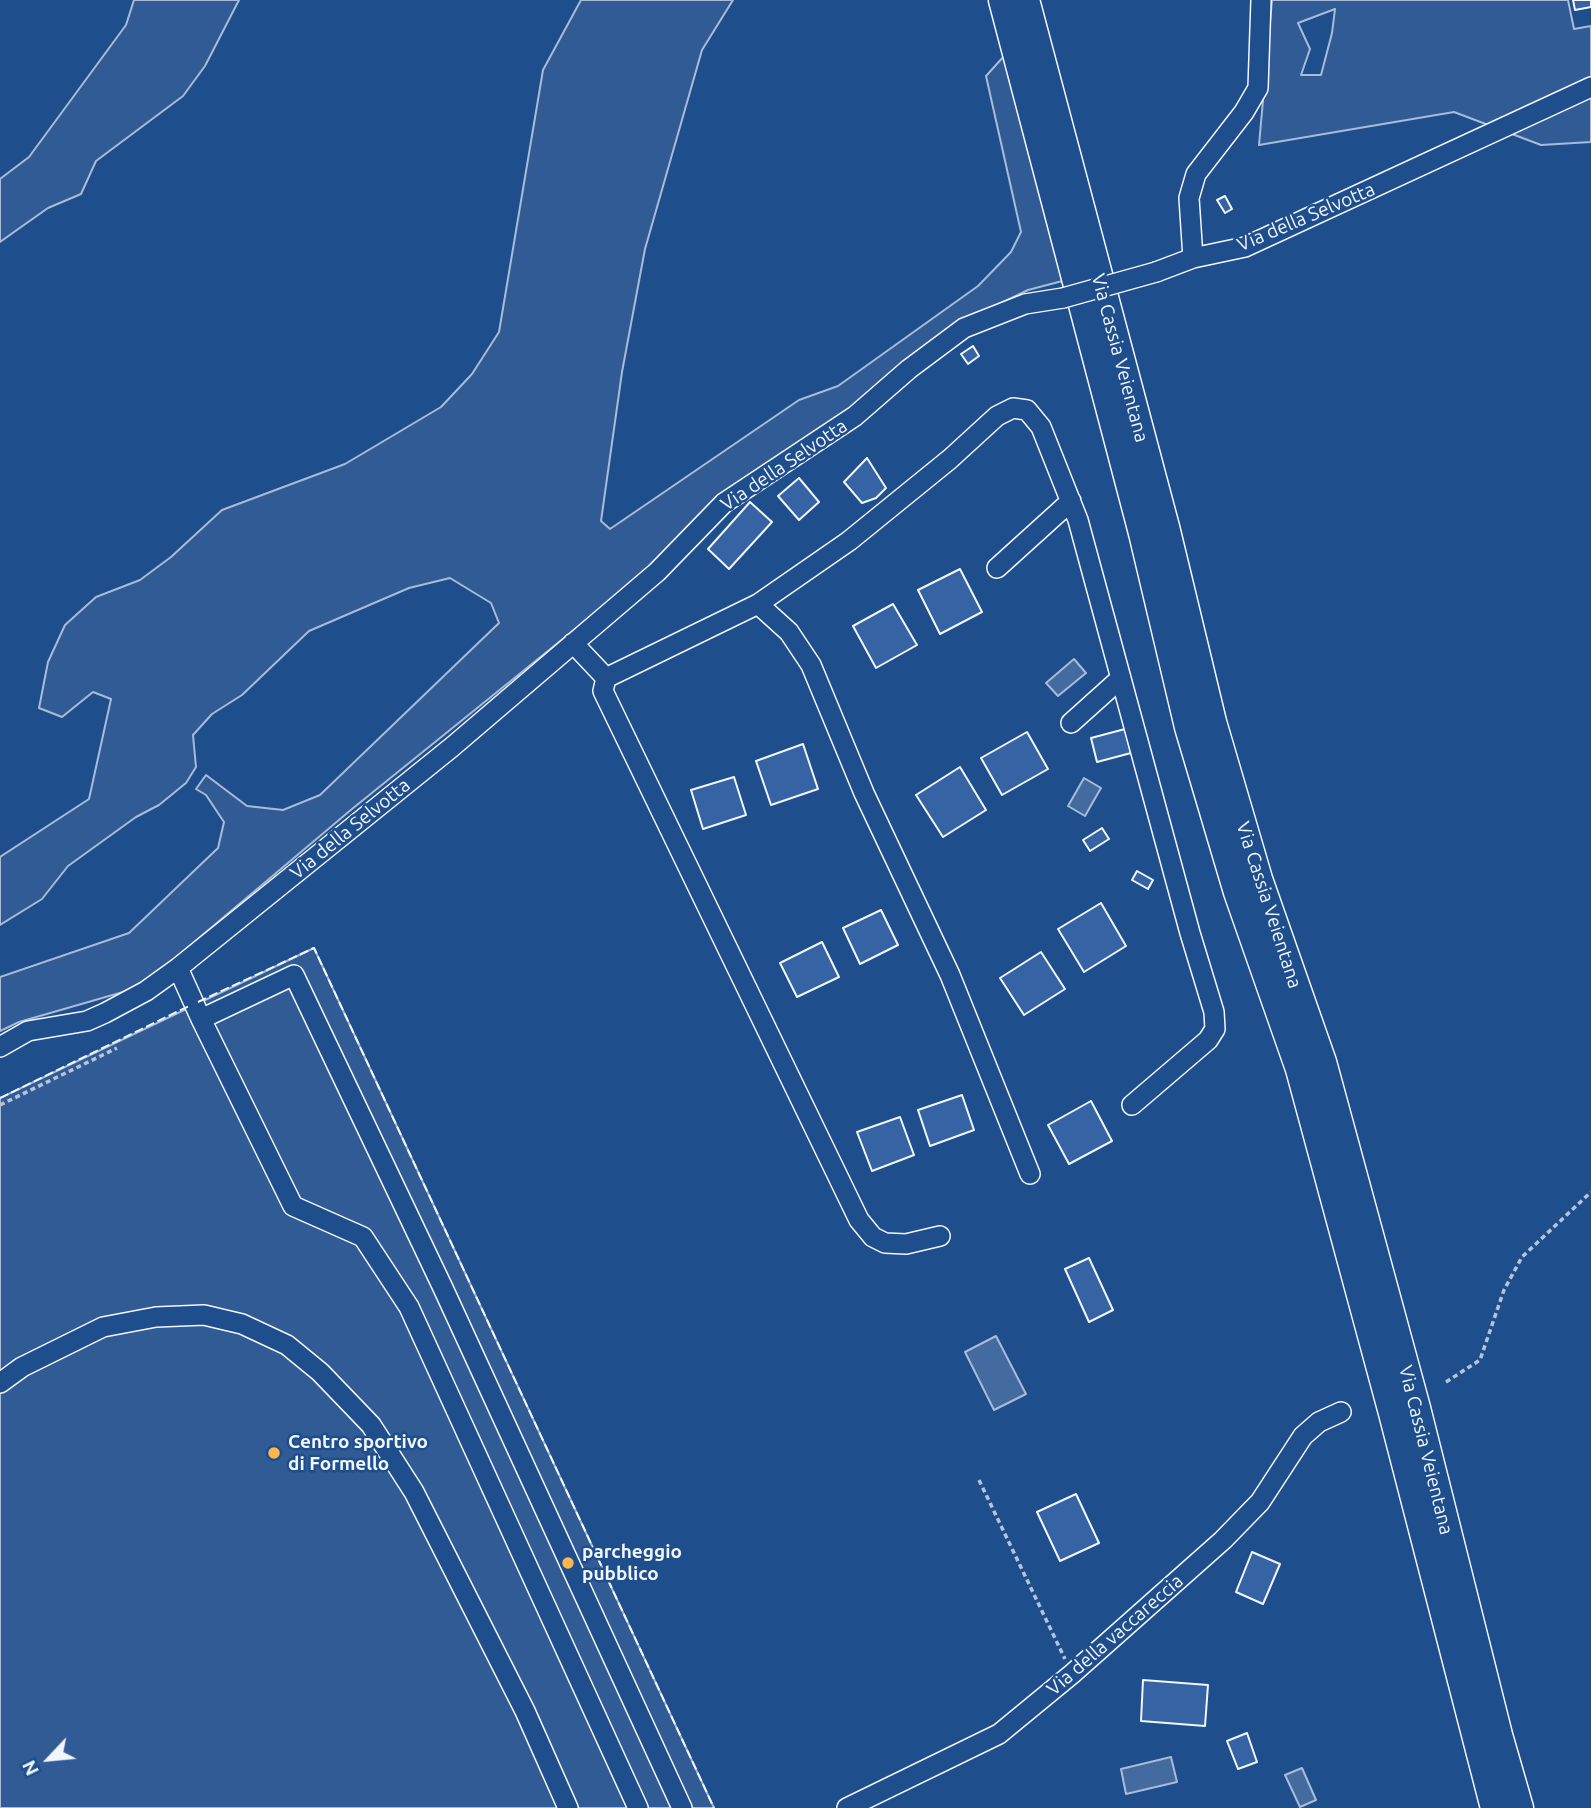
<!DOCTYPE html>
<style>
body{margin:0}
#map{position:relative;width:1591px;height:1808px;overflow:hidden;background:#1f4e8c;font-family:Ubuntu,sans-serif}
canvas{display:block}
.north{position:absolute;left:14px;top:1724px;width:70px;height:70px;-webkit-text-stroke:5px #1f4e8c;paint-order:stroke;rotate:244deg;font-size:19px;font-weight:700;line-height:28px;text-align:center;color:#f2f6ff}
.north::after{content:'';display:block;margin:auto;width:24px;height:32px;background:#f2f6ff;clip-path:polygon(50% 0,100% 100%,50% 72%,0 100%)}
</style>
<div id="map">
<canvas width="1591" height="1808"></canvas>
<div class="north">N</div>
</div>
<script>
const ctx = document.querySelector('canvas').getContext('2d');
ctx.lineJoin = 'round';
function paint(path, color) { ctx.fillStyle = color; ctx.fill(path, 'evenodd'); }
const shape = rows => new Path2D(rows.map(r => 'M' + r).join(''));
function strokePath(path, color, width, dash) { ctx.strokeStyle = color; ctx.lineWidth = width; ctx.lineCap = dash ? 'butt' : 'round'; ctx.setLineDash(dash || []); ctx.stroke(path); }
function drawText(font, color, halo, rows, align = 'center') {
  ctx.font = font + ' Ubuntu,sans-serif'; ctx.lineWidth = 5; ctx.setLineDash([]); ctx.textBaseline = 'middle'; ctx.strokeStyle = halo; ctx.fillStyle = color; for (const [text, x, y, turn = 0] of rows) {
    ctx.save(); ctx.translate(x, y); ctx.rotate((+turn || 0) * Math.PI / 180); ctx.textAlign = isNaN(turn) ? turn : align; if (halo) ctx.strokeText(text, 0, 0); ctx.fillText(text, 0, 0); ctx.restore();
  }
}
const built = shape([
 [134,0,239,0,205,66,183,96,96,161,81,194,48,208,0,242,0,179,29,157,126,25,134,0],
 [581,0,733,0,702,50,645,249,622,372,601,521,610,529,799,400,838,386,978,286,1011,252,1021,232,986,76,1005,55,1070,279,1028,290,958,324,911,356,858,408,651,565,621,592,352,809,148,981,123,992,19,1022,0,1031,0,977,129,933,218,848,224,822,206,795,196,789,206,775,247,806,283,810,320,795,499,623,491,603,450,578,409,588,309,631,242,695,212,714,193,735,196,767,186,783,159,805,136,817,68,866,42,899,0,925,0,857,89,799,111,699,93,692,62,717,39,708,48,662,65,625,96,597,140,580,171,557,222,510,345,464,441,407,472,374,499,332,543,70,581,0],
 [1272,0,1568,0,1574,29,1591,26,1591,142,1541,145,1454,112,1259,145,1272,0],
 [1335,9,1332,33,1321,75,1301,75,1310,49,1298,23,1335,9],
 [314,948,714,1808,0,1808,0,1098,314,948]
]);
const water = shape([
 [1074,659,1086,673,1058,696,1046,683,1074,659],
 [1084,778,1101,788,1085,816,1068,806,1084,778],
 [996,1336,1026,1394,994,1410,965,1352,996,1336],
 [1171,1757,1177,1782,1126,1794,1121,1769,1171,1757],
 [1302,1768,1316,1800,1300,1807,1285,1775,1302,1768]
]);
const building = shape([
 [1573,0,1591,0,1591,7,1575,10,1573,0],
 [1225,196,1232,209,1225,213,1217,200,1225,196],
 [973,346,979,356,968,364,961,354,973,346],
 [867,458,886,488,876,498,862,503,844,482,867,458],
 [799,478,819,502,799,520,778,496,799,478],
 [750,502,772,522,729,569,708,549,750,502],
 [960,569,982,612,940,634,918,590,960,569],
 [893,604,917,645,876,668,853,626,893,604],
 [1125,729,1131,753,1097,762,1091,738,1125,729],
 [1027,732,1048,769,1002,795,981,758,1027,732],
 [803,744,818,789,771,805,756,761,803,744],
 [960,767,986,810,943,837,916,795,960,767],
 [734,777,746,815,703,829,691,790,734,777],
 [1102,828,1109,839,1090,851,1083,840,1102,828],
 [1137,871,1153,880,1148,889,1132,880,1137,871],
 [1101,903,1126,946,1084,972,1058,929,1101,903],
 [881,910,898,945,860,964,843,928,881,910],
 [822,942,839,977,797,997,780,963,822,942],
 [1041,952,1065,989,1024,1015,1000,978,1041,952],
 [962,1095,974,1130,930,1146,918,1110,962,1095],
 [1091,1101,1112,1141,1069,1164,1048,1125,1091,1101],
 [900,1117,914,1155,872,1171,857,1132,900,1117],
 [1089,1258,1113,1310,1089,1322,1065,1269,1089,1258],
 [1076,1494,1099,1543,1060,1561,1037,1512,1076,1494],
 [1252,1552,1280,1564,1263,1604,1236,1592,1252,1552],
 [1143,1680,1208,1685,1205,1726,1141,1721,1143,1680],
 [1247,1733,1257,1762,1238,1769,1227,1741,1247,1733]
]);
const path = shape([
 [0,1105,117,1048],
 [1446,1382,1480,1360,1504,1290,1522,1257,1591,1192],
 [979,1480,1065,1659]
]);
const minor = shape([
 [1193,258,1189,198,1196,174,1244,112,1258,88,1261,0],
 [1156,272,1193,258,1245,247,1591,87],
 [997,568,1071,501],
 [758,604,789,632,811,665,864,793,950,975,1030,1174],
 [573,643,606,678,603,691,859,1220,873,1237,885,1243,906,1244,940,1236],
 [606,678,758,604,849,541,950,459,997,416,1013,408,1027,410,1041,427,1078,520,1190,933,1214,1012,1215,1029,1208,1040,1132,1105],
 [1071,723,1121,678],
 [178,968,201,1019,294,975,443,1288,682,1808],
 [201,1019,293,1206,363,1237,409,1307,638,1808],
 [0,1047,28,1031,87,1021,105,1013,146,991,178,968,452,747,657,572,724,503,855,416,909,369,964,328,1025,304,1063,298],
 [0,1383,22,1367,103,1327,156,1317,204,1315,242,1324,287,1345,320,1372,371,1425,414,1492,525,1711,568,1808],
 [847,1808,999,1734,1072,1674,1223,1540,1260,1502,1303,1436,1319,1422,1341,1412]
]);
const highway = shape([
 [1003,0,1143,533,1189,727,1238,892,1300,1069,1393,1413,1495,1808],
 [1025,0,1165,527,1212,722,1258,879,1322,1062,1416,1408,1498,1735,1519,1808]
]);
const minorBridge = shape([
 [1063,298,1156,272]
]);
const fence = shape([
 [198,1002,314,948,714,1808],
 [0,1098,189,1006]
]);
const markers = [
 [274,1453,7,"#ffb74d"],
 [568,1563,7,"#ffb74d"]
];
const streetNames = [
 ["Via della Selvotta",1306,217,-23],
 ["Via Cassia Veientana",1120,358,75],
 ["Via della Selvotta",784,465,-34],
 ["Via della Selvotta",350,829,-39],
 ["Via Cassia Veientana",1269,905,72],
 ["Via Cassia Veientana",1426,1450,76],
 ["Via della vaccareccia",1115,1635,-41]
];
const poiNames = [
 ["Centro sportivo",288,1442],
 ["di Formello",288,1464],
 ["parcheggio",582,1552],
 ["pubblico",582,1574]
];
paint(built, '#305b95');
strokePath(built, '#a8bbd7', 2);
paint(water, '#446ba0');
strokePath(water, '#a8bbd7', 2);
paint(building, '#3563a3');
strokePath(building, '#f2f6ff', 2);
strokePath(minor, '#f2f6ff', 22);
strokePath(highway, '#f2f6ff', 31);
strokePath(path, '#b3c4dc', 3.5, [5, 3.5]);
strokePath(minor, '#1f4e8c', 19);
strokePath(highway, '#1f4e8c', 28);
strokePath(minorBridge, '#f2f6ff', 22, []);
strokePath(minorBridge, '#1f4e8c', 19);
strokePath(fence, '#f2f6ff', 2, [9, 3.5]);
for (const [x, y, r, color] of markers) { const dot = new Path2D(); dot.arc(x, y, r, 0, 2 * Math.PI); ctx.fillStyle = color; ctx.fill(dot); strokePath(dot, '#1f4e8c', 2.5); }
drawText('19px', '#f2f6ff', '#1f4e8c', streetNames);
drawText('bold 19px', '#f2f6ff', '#1f4e8c', poiNames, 'left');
</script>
